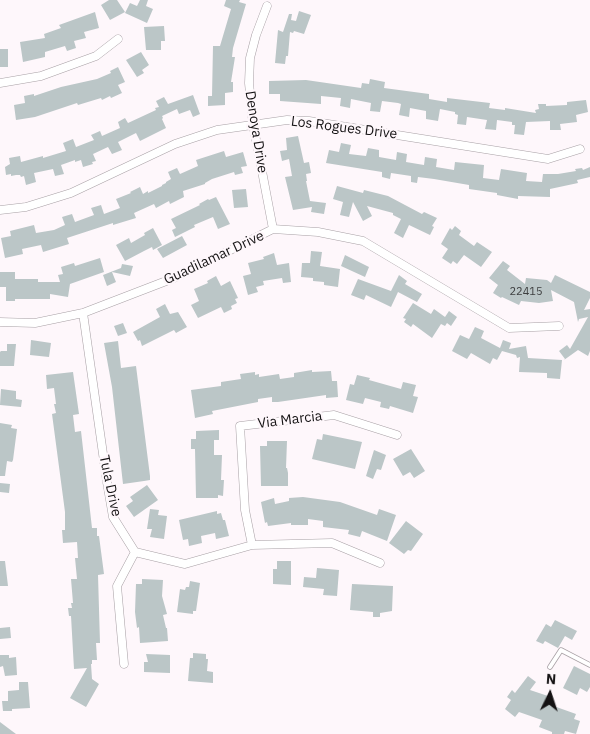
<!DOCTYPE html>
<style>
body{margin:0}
#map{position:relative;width:590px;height:734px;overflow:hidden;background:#fef7fb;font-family:"IBM Plex Sans",sans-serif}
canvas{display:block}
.north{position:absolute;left:525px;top:669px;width:50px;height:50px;-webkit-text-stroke:4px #fef7fb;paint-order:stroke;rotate:4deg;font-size:14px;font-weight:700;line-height:20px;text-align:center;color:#141213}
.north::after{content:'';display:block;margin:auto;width:18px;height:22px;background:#141213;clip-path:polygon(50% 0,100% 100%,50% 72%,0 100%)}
</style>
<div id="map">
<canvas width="590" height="734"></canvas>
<div class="north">N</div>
</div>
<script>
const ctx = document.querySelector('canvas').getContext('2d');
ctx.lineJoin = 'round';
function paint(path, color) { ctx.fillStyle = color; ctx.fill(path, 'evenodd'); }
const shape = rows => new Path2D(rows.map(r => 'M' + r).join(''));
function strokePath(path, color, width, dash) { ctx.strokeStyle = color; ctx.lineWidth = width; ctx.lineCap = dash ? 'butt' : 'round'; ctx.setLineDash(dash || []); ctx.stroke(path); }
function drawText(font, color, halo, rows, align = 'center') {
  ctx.font = font + ' "IBM Plex Sans",sans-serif'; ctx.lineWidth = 4.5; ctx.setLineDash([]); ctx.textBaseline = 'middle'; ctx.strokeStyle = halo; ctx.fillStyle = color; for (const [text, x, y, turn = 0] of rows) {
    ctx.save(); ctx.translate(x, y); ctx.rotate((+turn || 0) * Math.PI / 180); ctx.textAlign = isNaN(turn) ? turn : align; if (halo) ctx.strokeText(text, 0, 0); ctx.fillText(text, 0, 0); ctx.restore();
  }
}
const building = shape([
 [109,0,117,0,125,12,110,20,101,5],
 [140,0,148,0,146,6,153,9,147,23,125,13,130,3,137,6],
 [226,0,240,0,239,2,246,4,233,48,232,57,235,57,231,82,233,82,233,92,225,93,225,105,208,106,208,96,212,96,213,46,220,46,231,9,224,6],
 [299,11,311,15,304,34,294,31,293,33,290,32,288,56,286,56,285,64,275,63,278,30,283,32,289,14,292,14,291,20,296,21],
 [95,12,99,28,84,32,86,38,74,41,76,48,67,51,65,46,45,52,45,57,23,62,20,42,45,38,44,34,61,28,59,25],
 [164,26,165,41,161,41,161,50,146,50,144,27],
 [0,49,8,49,8,67,0,67],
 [141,52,149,65,142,70,144,73,137,77,126,60],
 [118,67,125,82,118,85,122,93,111,98,110,96,102,100,101,98,78,105,77,103,35,117,16,120,14,105,25,103,24,96,34,94,34,96,61,87,97,79,111,73,110,71],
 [370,79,385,82,384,88,429,94,429,99,447,102,447,98,490,103,489,108,505,110,505,108,536,113,535,110,539,109,538,104,546,104,546,106,567,105,567,102,586,100,588,112,576,115,577,122,560,124,561,130,550,130,550,121,526,122,524,135,514,134,515,125,512,125,512,122,497,120,496,130,485,129,487,120,467,117,466,125,457,124,458,115,455,114,455,112,440,109,438,121,426,119,426,111,410,108,409,117,399,115,401,104,398,103,382,101,380,112,370,111,371,103,351,99,350,108,340,106,341,98,321,96,321,104,280,101,280,94,269,94,269,81,306,80,361,88,362,83,369,84],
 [193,95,200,114,193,117,190,110,179,114,177,109,162,116,163,118,162,119,166,128,140,141,136,133,118,142,122,150,112,154,108,147,93,154,96,161,92,162,93,164,83,167,81,160,75,162,75,160,61,165,64,174,55,176,53,169,34,173,36,182,26,185,24,176,21,177,20,175,16,175,11,176,11,174,6,175,5,167,10,164,9,158,20,156,21,162,43,156,43,158,66,151,63,143,73,139,76,147,94,140,91,135,100,131,102,136,120,128,118,122,125,118,128,123,156,110,155,108,159,107,156,101,164,97,168,104],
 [298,136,304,163,309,162,311,173,306,174,307,181,306,181,310,201,326,203,324,214,311,212,312,207,293,210,285,177,292,176,289,159,282,161,280,151,287,150,286,138],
 [341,143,351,145,349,154,366,156,368,148,379,150,379,157,396,160,397,152,407,154,406,162,424,165,425,157,437,159,436,167,454,170,455,162,484,165,483,178,499,180,501,169,527,173,526,181,542,182,543,174,558,174,576,171,575,169,582,168,583,170,590,167,590,177,577,180,578,183,550,189,550,197,518,196,518,199,497,195,497,193,469,189,469,185,434,179,418,177,417,183,411,182,411,176,391,173,390,179,382,177,382,172,326,163,329,150,339,152],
 [224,151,226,157,243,152,247,166,241,167,243,173,235,175,234,172,212,179,205,183,205,184,183,191,184,197,170,204,169,201,156,208,154,204,134,213,136,218,113,225,113,223,67,238,69,244,43,252,41,245,22,249,23,254,5,258,1,238,11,236,10,231,34,225,36,233,54,230,65,225,62,217,72,214,75,222,94,215,91,208,101,205,104,214,120,208,116,199,131,193,130,192,140,187,143,194,148,191,148,193,162,186,162,185,166,183,166,182,171,179,168,172,177,168,180,174,198,166,196,160],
 [337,186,363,193,364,190,388,196,422,214,424,212,437,218,432,226,434,227,430,235,409,225,403,238,394,233,401,219,393,215,393,213,367,206,372,216,363,221,353,202,349,217,340,215,343,202,333,199],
 [246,189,248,207,234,208,232,190],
 [216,197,230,224,218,229,213,217,194,225,195,227,175,237,172,230,176,228,171,219,200,205,199,204,208,199,209,200],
 [455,226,461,231,459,235,474,246,477,242,492,252,481,267,464,255,457,264,453,261,451,264,442,258,448,249,441,244,450,228,452,230],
 [153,228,162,245,153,250,152,247,144,251,125,261,116,245,129,238,131,243,145,235,144,233],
 [182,236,187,245,163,258,157,249],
 [311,251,322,252,320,266,340,269,338,287,324,285,324,282,313,281,313,278,301,277,302,263,310,263],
 [274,253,277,265,289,263,291,282,283,283,282,278,263,281,264,285,256,287,258,292,248,295,243,276,251,274,248,263,264,259,263,257],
 [345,255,369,267,365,277,341,266],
 [100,258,104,272,70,284,68,297,50,294,50,299,15,299,15,301,6,301,6,287,0,287,0,272,15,272,15,279,38,279,38,282,60,282,58,275,63,274,61,267,74,263,75,266],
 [503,261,510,266,507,270,525,284,526,278,547,280,551,283,555,275,590,292,590,298,584,310,590,309,590,351,588,356,578,350,564,360,565,359,559,351,567,345,570,349,588,317,579,319,578,322,574,302,551,290,553,301,539,303,521,301,519,305,502,297,501,298,493,293,498,285,489,278],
 [122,264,133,266,130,276,112,272,116,282,107,286,103,275,121,268],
 [399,275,407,281,405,284,422,294,417,302,398,292,391,307,366,295,364,300,351,295,358,279,391,291],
 [216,276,221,286,230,281,238,298,235,299,237,303,231,306,232,309,224,313,221,307,198,318,191,305,199,301,194,289,208,283,207,281],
 [413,303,431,314,434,309,445,317,449,311,457,317,451,326,447,323,445,326,441,324,432,338,413,324,411,327,404,322,406,319,403,318],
 [165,304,170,314,178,312,187,327,176,333,174,330,142,346,140,340,138,341,133,332,160,317,156,309],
 [123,323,127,333,118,336,114,326],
 [475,327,484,331,481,338,500,348,503,340,511,343,509,349,526,346,528,358,562,360,560,379,547,378,547,373,519,372,520,357,517,358,516,355,502,351,497,360,493,358,490,364,471,353,467,359,452,351,460,335,469,339],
 [31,340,51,343,49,357,30,355],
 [118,341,121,368,136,366,150,476,150,480,144,481,123,484,112,387,104,343],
 [7,344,16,344,14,366,0,366,0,352,1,351,7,351],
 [312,370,312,372,331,371,332,381,337,381,338,397,326,398,326,395,278,402,272,402,272,397,258,399,258,402,212,411,213,414,195,418,191,390,221,386,221,382,241,379,240,374,255,372,255,375,259,374,259,377,279,374,280,379,294,377,294,373],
 [73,372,79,414,73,415,75,432,81,431,92,528,97,528,97,536,99,536,104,574,98,575,100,643,96,643,97,660,92,660,92,664,91,664,92,679,99,684,86,707,70,698,87,668,74,669,71,616,69,616,68,608,72,608,71,603,73,603,71,579,77,579,75,558,78,558,77,542,63,543,62,530,65,530,65,512,52,414,56,413,54,404,56,404,54,388,47,389,46,375],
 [357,375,370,378,369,380,401,389,403,382,416,385,413,396,418,397,413,413,390,406,389,409,380,407,381,402,365,398,363,404,346,400,350,384,354,385],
 [1,389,16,391,16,399,22,400,21,407,0,405],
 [0,423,12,425,11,428,17,429,13,460,12,462,7,461,5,476,0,476],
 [219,430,219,440,214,440,214,455,222,455,221,480,224,480,223,496,218,495,218,498,196,498,195,449,191,449,191,439,196,439,196,431],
 [323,434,362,442,355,469,312,459,317,439,322,440],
 [267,441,287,441,286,468,287,468,288,473,288,486,261,486,260,446,267,446],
 [411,449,425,471,414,478,410,472,403,476,393,459],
 [374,450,386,455,381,470,377,469,373,479,366,476],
 [0,483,10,484,9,493,0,492],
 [147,485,158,500,134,517,126,506,133,501,130,497],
 [303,497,340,502,377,515,379,509,396,515,387,541,362,531,360,537,348,534,349,530,323,527,323,521,308,519,308,525,291,525,291,523,268,526,267,522,265,523,261,502,274,498,275,504,289,501,289,498],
 [150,509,159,510,158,515,167,516,164,539,150,537,152,529,147,529],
 [217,511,217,514,221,513,223,520,225,520,229,536,216,539,215,533,201,536,202,543,189,546,188,539,183,540,179,520],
 [406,521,423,534,411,551,408,550,404,554,389,543],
 [0,561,5,561,8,586,0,586],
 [277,561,291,561,291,585,273,584,273,569,277,569],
 [317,568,339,570,337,596,323,595,324,589,303,587,304,577,316,578],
 [142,579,163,580,162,596,167,614,163,615,166,628,167,628,168,641,140,643,139,627,137,628,135,612,136,584,142,584],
 [190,581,200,583,196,611,193,611,193,614,177,612,180,589,185,590,186,587,189,587],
 [352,584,393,586,392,611,380,613,380,617,373,617,373,612,350,610],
 [555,620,577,631,572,640,565,636,558,648,545,641,543,644,536,641,546,624,551,627],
 [10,627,11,638,0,639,0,628],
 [193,653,206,654,206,659,208,659,207,671,213,672,213,683,188,681,190,658,193,658],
 [146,654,170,655,170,673,144,672,144,662,148,662],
 [0,655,9,655,9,658,16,657,17,675,5,676,3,666,0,667],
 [574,666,590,674,590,687,587,692,580,688,577,695,563,688],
 [528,676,536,682,530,690,548,696,547,699,550,699,548,704,576,714,574,719,580,721,576,734,565,731,564,734,552,734,552,732,539,727,542,720,519,712,515,717,505,709,511,700,507,697,512,690,515,693],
 [19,682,28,682,30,708,12,709,12,711,3,711,2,701,8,701,8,691,19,690],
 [0,722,16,734,0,734]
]);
const lane = shape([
 [550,667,561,650,590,665]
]);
const street = shape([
 [267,6,256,35,250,58,249,83,253,124,273,229],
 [0,83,41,76,96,56,118,39],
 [0,210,26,207,71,193,175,144,217,130,287,120,309,121,548,159,580,149],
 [83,313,107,482,113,517,135,552,185,564,252,545,332,543,380,563],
 [0,322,35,323,83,313,174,278,273,229,318,232,363,241,509,328,559,326],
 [252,545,245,510,240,426,334,415,397,435],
 [124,664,117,586,135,552]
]);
const numberNames = [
 ["22415",526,292]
];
const streetNames = [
 ["Los Rogues Drive",344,128,7],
 ["Denoya Drive",256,132,81],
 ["Guadilamar Drive",214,258,-25],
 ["Via Marcia",290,420,-7],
 ["Tula Drive",110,486,78]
];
paint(building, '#bbc6c7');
strokePath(lane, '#a8a0a5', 5.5);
strokePath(street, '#a8a0a5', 9);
strokePath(lane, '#fff', 4);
strokePath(street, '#fff', 8);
drawText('11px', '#3e3f40', null, numberNames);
drawText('14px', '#141213', '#fef7fb', streetNames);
</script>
